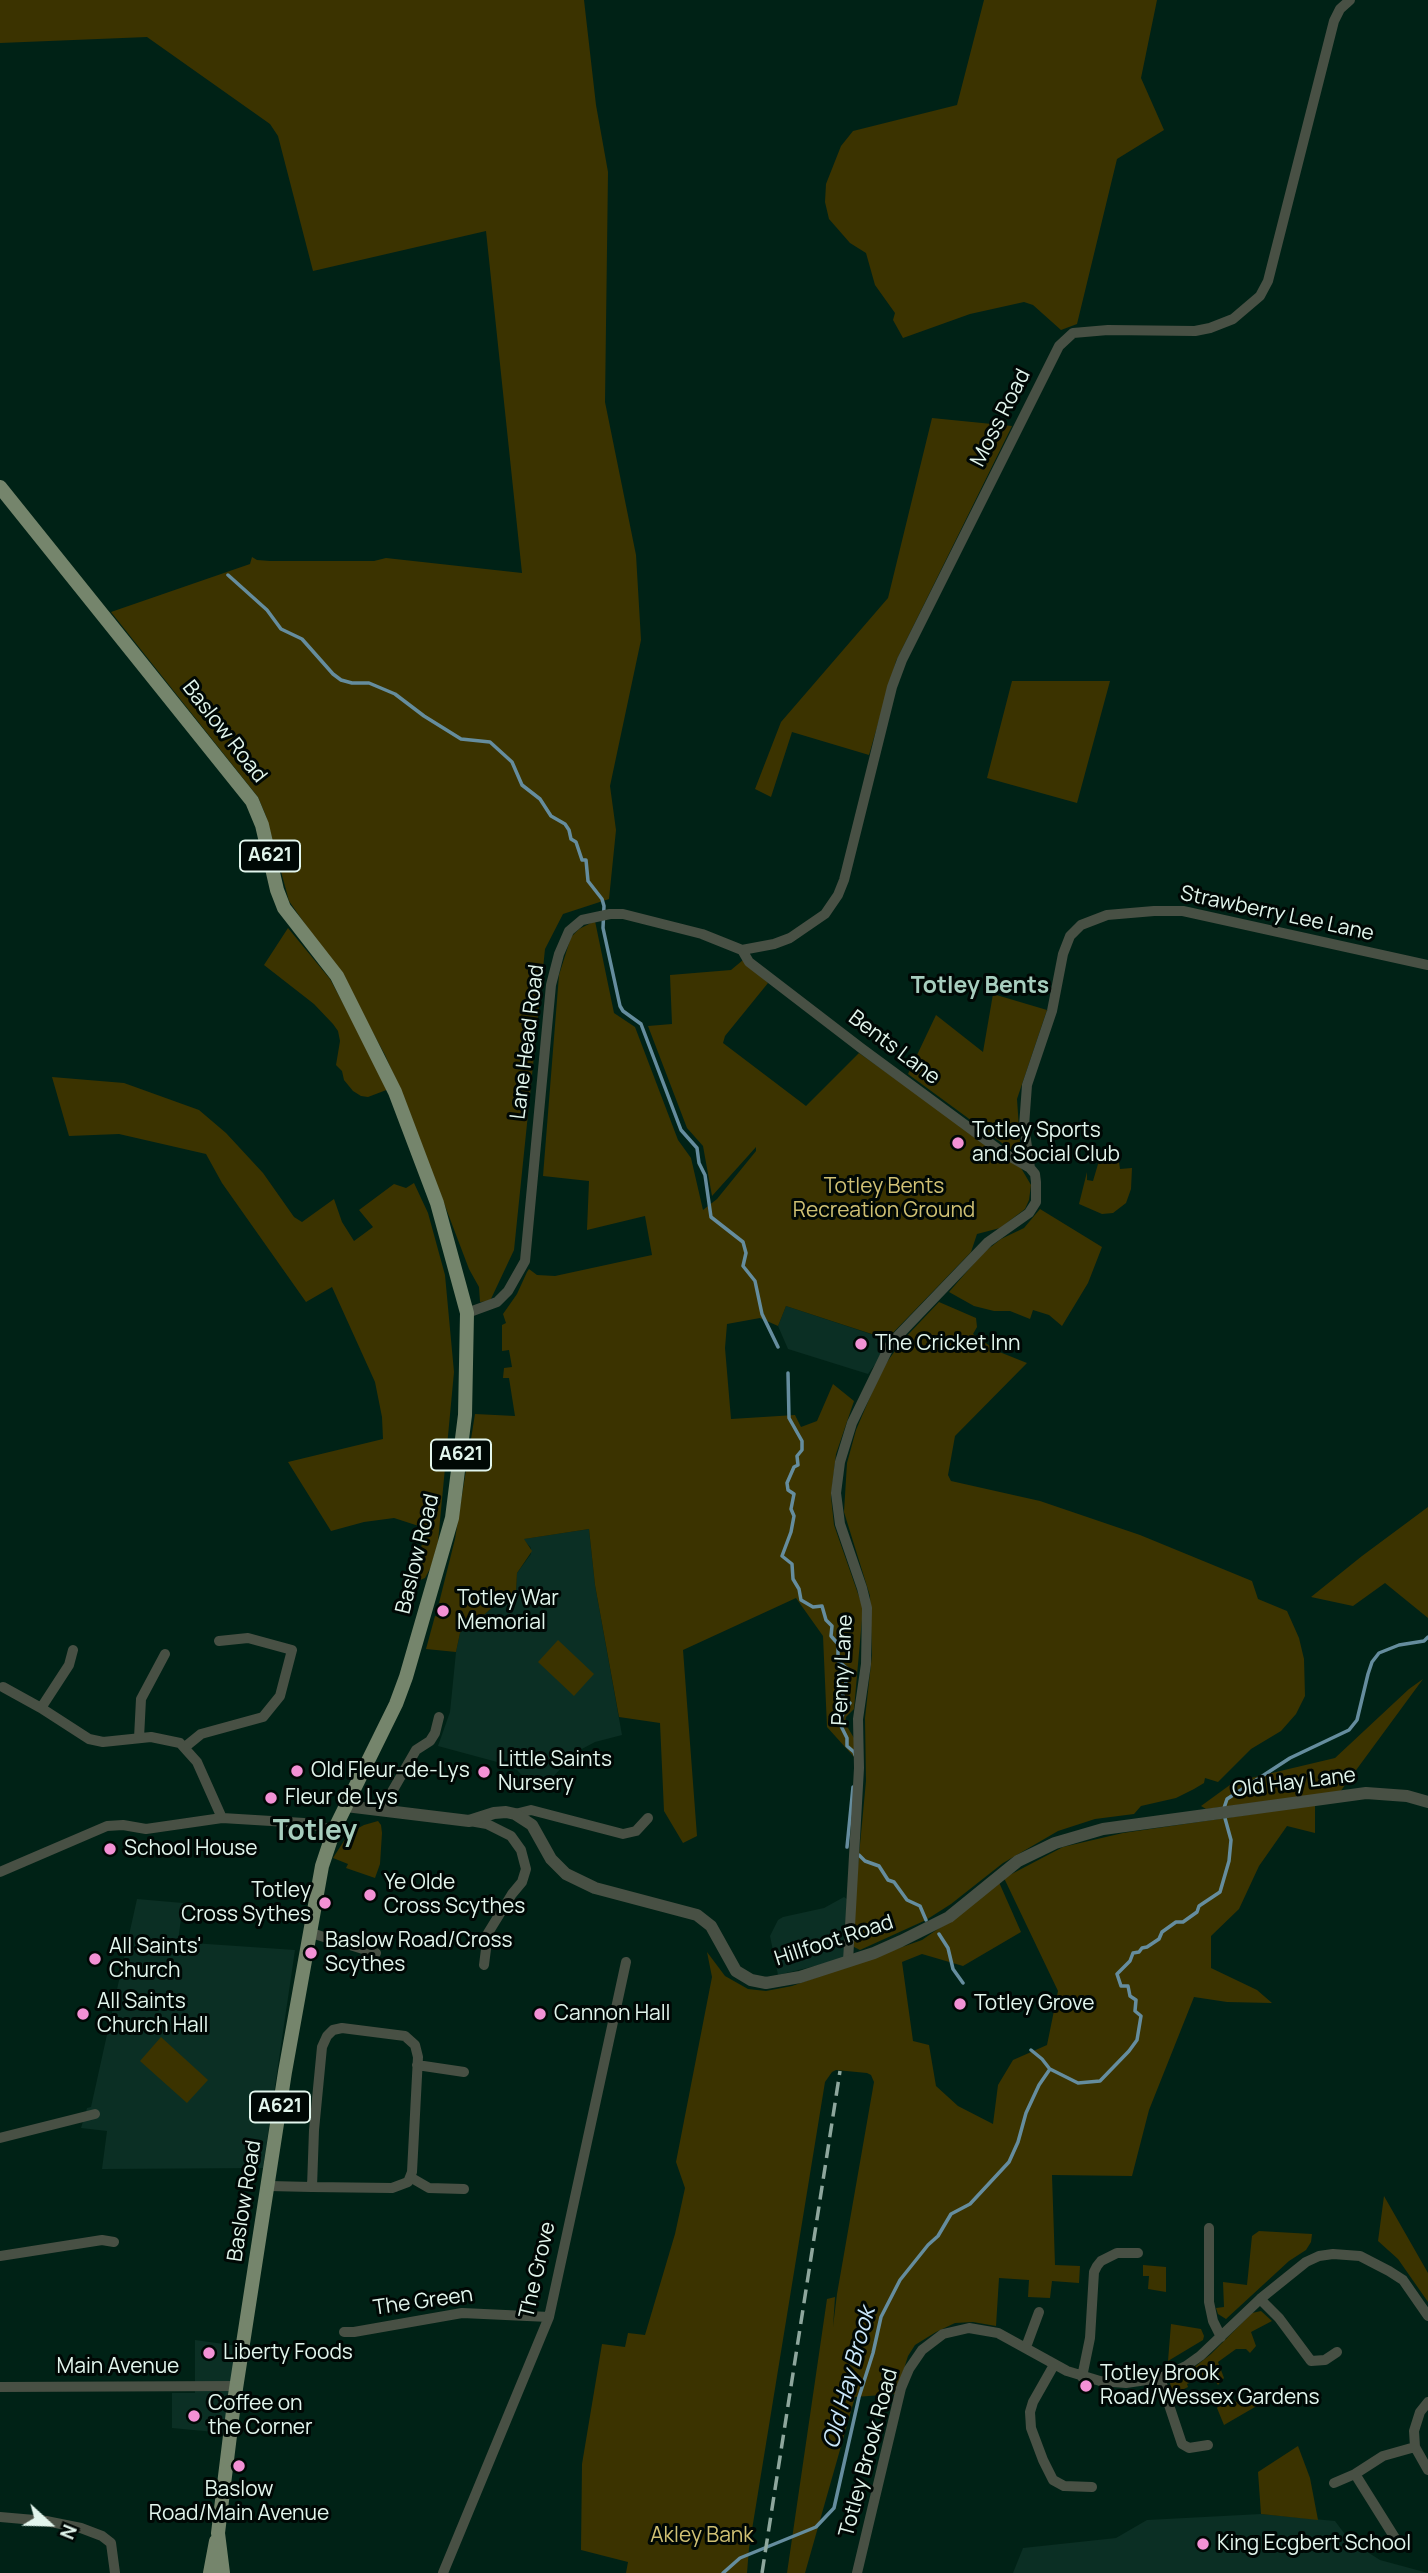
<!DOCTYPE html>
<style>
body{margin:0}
#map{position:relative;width:1428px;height:2573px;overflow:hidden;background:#002216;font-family:Manrope,sans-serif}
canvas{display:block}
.north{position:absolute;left:14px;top:2489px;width:70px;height:70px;-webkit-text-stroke:5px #000805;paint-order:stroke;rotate:112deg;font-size:19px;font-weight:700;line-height:28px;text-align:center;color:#e2f6ed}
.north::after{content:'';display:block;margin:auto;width:24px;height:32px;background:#e2f6ed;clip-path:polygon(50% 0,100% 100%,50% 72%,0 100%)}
</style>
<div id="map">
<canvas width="1428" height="2573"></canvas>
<div class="north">N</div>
</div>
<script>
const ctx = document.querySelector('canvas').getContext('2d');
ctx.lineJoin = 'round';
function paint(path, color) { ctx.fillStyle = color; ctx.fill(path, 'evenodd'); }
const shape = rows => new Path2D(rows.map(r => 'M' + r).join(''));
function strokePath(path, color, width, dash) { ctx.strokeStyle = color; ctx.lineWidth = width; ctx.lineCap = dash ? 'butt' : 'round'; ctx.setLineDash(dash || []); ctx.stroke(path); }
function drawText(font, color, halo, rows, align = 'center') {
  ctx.font = font + ' Manrope,sans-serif'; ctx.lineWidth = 6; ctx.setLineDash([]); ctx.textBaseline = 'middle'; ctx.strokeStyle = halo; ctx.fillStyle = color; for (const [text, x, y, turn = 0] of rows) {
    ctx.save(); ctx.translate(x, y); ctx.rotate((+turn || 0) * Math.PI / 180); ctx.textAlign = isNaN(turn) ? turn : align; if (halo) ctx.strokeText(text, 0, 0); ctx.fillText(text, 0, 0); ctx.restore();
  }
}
const built = shape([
 [786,1306,886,1339,881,1356,868,1374,788,1349,778,1326],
 [589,1529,595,1585,622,1735,595,1742,578,1751,538,1792,517,1770,497,1762,438,1746,450,1712,456,1652,460,1633,463,1629,475,1623,497,1603,516,1593,517,1573,531,1554,531,1548,523,1539],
 [844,1897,847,1899,844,1959,778,1975,770,1936,778,1920,783,1917,824,1908],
 [137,1899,183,1903,178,1942,295,1950,263,2168,102,2169,107,2131,81,2128,87,2108,91,2107],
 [195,2340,238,2346,225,2433,172,2428,172,2393,195,2393],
 [1261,2514,1335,2521,1350,2541,1380,2560,1428,2573,1013,2573,1023,2548,1116,2538,1147,2520]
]);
const green = shape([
 [0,0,584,0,596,105,608,172,605,402,636,555,641,640,610,786,616,830,609,899,563,914,545,949,514,1250,490,1301,480,1302,479,1287,469,1269,406,1103,385,1055,346,983,289,901,266,816,258,797,111,612,250,564,252,557,257,560,270,561,374,561,386,558,522,573,486,231,313,271,278,136,270,124,147,37,0,43],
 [984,0,1157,0,1141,78,1164,130,1117,159,1077,324,1061,330,1033,305,1024,302,970,314,903,338,893,320,895,313,875,285,866,253,850,243,829,219,825,202,826,184,841,146,853,131,957,105],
 [932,418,1012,426,896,661,869,755,792,732,771,797,755,789,781,722,888,598],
 [1012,681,1110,681,1077,803,987,778],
 [595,921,614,1013,635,1027,678,1140,691,1158,703,1210,717,1199,756,1151,756,1147,712,1196,703,1146,687,1128,648,1026,672,1024,670,975,731,970,743,960,768,983,725,1036,723,1043,806,1106,859,1053,1021,1168,1031,1185,1029,1200,1025,1209,1000,1228,977,1234,971,1252,887,1339,786,1306,778,1326,760,1318,727,1324,725,1348,731,1419,795,1415,801,1427,817,1421,833,1384,854,1401,836,1454,831,1497,834,1525,863,1608,854,1709,846,1717,845,1723,854,1738,854,1757,827,1727,823,1636,796,1598,683,1650,697,1836,683,1843,664,1811,660,1723,619,1717,595,1585,589,1529,524,1539,532,1551,517,1573,516,1593,497,1603,475,1623,463,1629,460,1633,456,1652,426,1649,435,1616,445,1618,450,1607,439,1603,455,1539,475,1414,515,1416,509,1378,503,1378,504,1368,512,1367,509,1350,502,1351,502,1325,506,1323,503,1314,517,1294,527,1272,529,1269,537,1275,555,1276,652,1255,645,1216,587,1230,589,1181,543,1176,559,975,571,937,579,929],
 [288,928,330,979,389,1089,368,1097,361,1096,353,1091,344,1080,342,1071,336,1065,340,1041,338,1031,333,1024,314,1004,264,965],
 [993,994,1047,1010,1017,1099,1021,1157,908,1074,936,1015,983,1052],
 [52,1077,124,1083,199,1110,226,1133,263,1173,294,1217,302,1222,334,1199,342,1222,354,1241,373,1227,359,1210,394,1184,406,1188,414,1183,428,1213,445,1275,454,1372,438,1542,431,1567,425,1578,420,1580,416,1573,425,1528,394,1518,364,1522,331,1531,288,1462,383,1439,382,1417,375,1382,332,1287,306,1302,222,1183,206,1154,119,1134,69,1136],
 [1101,1154,1102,1160,1119,1162,1120,1169,1132,1168,1131,1189,1126,1203,1113,1213,1102,1214,1079,1204,1087,1172,1087,1180,1093,1181],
 [1040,1209,1102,1247,1088,1283,1062,1326,1049,1315,1033,1310,1030,1319,1010,1311,994,1311,974,1306,949,1292,983,1253,1001,1239,1024,1228],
 [939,1302,976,1318,977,1327,973,1334,997,1351,1027,1363,955,1436,948,1475,951,1481,1040,1501,1140,1535,1252,1581,1258,1599,1287,1611,1299,1638,1304,1659,1305,1696,1296,1714,1281,1731,1251,1749,1218,1782,1205,1778,1204,1783,1194,1789,1176,1798,1141,1806,1134,1814,1095,1819,1058,1831,1003,1863,951,1904,926,1920,860,1950,854,1947,851,1940,866,1781,865,1718,872,1655,870,1596,844,1512,847,1463,856,1430,882,1369,902,1341],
 [1428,1507,1428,1618,1385,1583,1353,1606,1311,1597,1362,1556],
 [558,1640,594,1674,574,1696,538,1662],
 [1423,1679,1340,1792,1206,1809,1201,1806,1234,1782,1335,1758,1409,1689],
 [1315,1805,1315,1833,1287,1826,1259,1866,1239,1909,1211,1936,1211,1968,1257,1990,1272,2003,1227,2002,1194,1997,1149,2110,1132,2176,1052,2175,1055,2265,1080,2266,1079,2283,1052,2281,1050,2298,1028,2297,1029,2280,999,2278,996,2326,973,2322,955,2323,936,2332,915,2345,908,2356,896,2394,855,2397,805,2573,787,2573,827,2299,835,2297,833,2327,837,2294,874,2082,871,2075,867,2073,836,2070,832,2072,825,2082,749,2548,747,2573,626,2573,628,2562,581,2550,582,2464,602,2344,625,2347,628,2333,645,2335,675,2234,685,2188,676,2162,712,1977,707,1952,725,1976,748,1989,766,1991,792,1986,922,1940,955,1917,998,1880,1021,1932,963,1966,922,1954,902,1962,913,2041,929,2045,936,2086,958,2106,993,2124,998,2085,1013,2060,1047,2045,1058,1991,1004,1878,1063,1847,1123,1833],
 [378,1821,381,1825,382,1833,380,1864,375,1878,346,1868,348,1864,333,1858,349,1833,364,1825],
 [161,2037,208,2080,187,2103,140,2061],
 [1384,2196,1428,2273,1428,2302,1398,2259,1378,2241],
 [1259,2231,1312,2234,1311,2242,1306,2250,1289,2261,1226,2319,1218,2314,1216,2308,1224,2307,1223,2282,1247,2285,1252,2236],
 [1143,2265,1166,2267,1166,2292,1148,2289,1149,2276,1143,2276],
 [1261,2311,1272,2321,1251,2332,1256,2346,1250,2353,1246,2349,1236,2349,1218,2362,1224,2378,1218,2385,1211,2374,1187,2384,1188,2387,1180,2391,1183,2403,1175,2404,1170,2383,1173,2380,1188,2372,1211,2354,1252,2313],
 [1171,2324,1201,2329,1204,2336,1203,2340,1168,2361],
 [1271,2389,1274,2396,1224,2425,1217,2408,1228,2394,1236,2402],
 [1298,2446,1310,2478,1318,2520,1261,2514,1258,2472]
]);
const stream = shape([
 [228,575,267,610,281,629,302,639,333,674,341,680,352,683,369,683,395,694,424,716,461,739,490,742,512,762,522,785,540,799,551,816,565,824,569,830,571,839,576,842,582,860,586,860,588,881,602,899,604,906,603,928,620,1006,623,1011,641,1024,681,1130,697,1148,699,1163,705,1175,711,1217,743,1242,746,1253,743,1266,755,1281,762,1314,778,1347],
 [788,1373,789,1418,802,1441,802,1450,797,1456,798,1465,794,1467,787,1483,788,1490,794,1494,791,1509,794,1516,791,1532,782,1556,792,1564,793,1579,799,1589,801,1600,813,1607,822,1606,826,1620,832,1626,831,1636,838,1644,838,1661,849,1670,845,1675,846,1685,841,1690,844,1698,850,1703,843,1713,840,1724,847,1738,847,1746,854,1752,855,1755],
 [847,1847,853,1787],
 [859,1855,865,1861,879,1866,888,1880,894,1882,907,1900,920,1906,926,1920],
 [939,1934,948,1948,953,1969,963,1983],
 [1031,2050,1042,2059,1049,2068],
 [723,2573,740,2558,816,2527,834,2508,859,2397,873,2353,881,2317,900,2280,928,2245,938,2236,951,2214,970,2204,1009,2162,1018,2142,1026,2113,1039,2085,1050,2069,1078,2083,1100,2081,1129,2051,1137,2040,1141,2016,1135,2011,1136,2000,1130,1996,1128,1986,1121,1986,1117,1974,1130,1961,1133,1953,1139,1952,1142,1948,1147,1947,1159,1939,1162,1932,1176,1922,1183,1922,1197,1912,1199,1906,1220,1892,1229,1861,1231,1840,1223,1811,1227,1799,1290,1758,1349,1730,1357,1720,1368,1674,1372,1662,1379,1653,1399,1645,1424,1641,1428,1637]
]);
const minor = shape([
 [742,950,749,962,861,1048,1002,1152,1030,1168,1035,1174,1036,1182,1036,1202,1029,1213,988,1242,891,1343,852,1423,840,1462,836,1493,840,1524,862,1588,867,1608,866,1664,858,1719,859,1768,848,1961],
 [1030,1168,1024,1126,1027,1085,1052,1011,1063,954,1070,936,1081,925,1107,915,1154,911,1183,911,1428,965],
 [467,1313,497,1302,508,1291,525,1261,551,985,559,954,569,931,582,920,610,914,623,914,702,934,742,950,774,944,790,938,825,914,838,895,844,880,892,687,902,660,1059,346,1073,333,1108,330,1195,331,1210,328,1233,319,1260,296,1268,281,1334,21,1340,9,1350,0],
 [3,1687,41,1708,89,1739,103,1742,151,1737,180,1743,197,1762,222,1818],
 [41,1708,69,1665,73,1650],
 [139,1738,141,1699,165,1654],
 [185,1747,201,1734,263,1717,280,1696,292,1650,248,1638,219,1641],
 [382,1809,416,1750,430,1741,435,1733,439,1717],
 [515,1814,531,1810,623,1834,636,1831,648,1818],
 [470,1821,487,1824,511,1836,521,1850,526,1869,522,1882,512,1894,488,1933,484,1965],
 [0,1872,107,1826,123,1825,146,1829,222,1818,304,1823,334,1830],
 [311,1933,376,1953],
 [417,2065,464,2072],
 [0,2138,95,2114],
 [410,2177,429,2188,464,2189],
 [269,2186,312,2187,392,2188,408,2182,412,2172,418,2057,415,2045,405,2036,342,2028,333,2030,327,2036,322,2047,314,2130,312,2187],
 [1209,2228,1209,2302,1213,2321,1221,2337],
 [0,2256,102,2240,114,2242],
 [1260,2299,1279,2318,1311,2361,1325,2360,1337,2352],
 [344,2332,354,2332,462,2313,549,2317],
 [1026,2347,1039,2312],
 [1054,2365,1033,2402,1030,2412,1031,2428,1043,2460,1053,2480,1064,2486,1092,2487],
 [1082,2377,1090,2338,1094,2272,1097,2266,1101,2261,1117,2253,1138,2253],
 [1160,2378,1182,2444,1189,2448,1208,2445],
 [0,2387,237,2386],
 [1428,2402,1420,2412,1414,2431,1415,2447,1428,2470],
 [1355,2474,1395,2538],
 [1334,2483,1355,2474,1383,2456,1415,2447],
 [0,2517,46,2521,81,2528,102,2536,111,2543,115,2573],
 [443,2573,549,2317,626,1962],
 [857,2573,901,2388,909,2369,922,2350,943,2334,969,2328,998,2333,1067,2371,1100,2381,1126,2383,1160,2378,1186,2366,1200,2356,1260,2299,1306,2262,1319,2256,1333,2254,1360,2256,1389,2271,1403,2280,1428,2316]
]);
const tertiary = shape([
 [346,1806,469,1821,494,1813,506,1812,515,1814,532,1825,551,1859,566,1874,595,1888,697,1915,711,1926,736,1971,751,1980,766,1983,800,1977,874,1953,901,1941,949,1917,1018,1861,1055,1843,1103,1829,1366,1793,1407,1796,1428,1802]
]);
const primary = shape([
 [0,487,252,801,262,825,277,890,284,908,337,976,395,1092,437,1203,467,1313,465,1415,452,1518,406,1677,396,1704,334,1830,322,1866,285,2072,235,2395,218,2533,223,2573],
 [210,2573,216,2541]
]);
const rail = shape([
 [762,2573,840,2071]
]);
const markers = [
 [958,1143,7,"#f391d5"],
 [861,1344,7,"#f391d5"],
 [443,1611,7,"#f391d5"],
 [297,1771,7,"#f391d5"],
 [484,1772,7,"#f391d5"],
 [271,1798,7,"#f391d5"],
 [110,1849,7,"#f391d5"],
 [370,1895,7,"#f391d5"],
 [325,1903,7,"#f391d5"],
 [311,1953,7,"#f391d5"],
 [95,1959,7,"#f391d5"],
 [960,2004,7,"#f391d5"],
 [83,2014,7,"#f391d5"],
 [540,2014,7,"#f391d5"],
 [209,2353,7,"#f391d5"],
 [1086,2386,7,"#f391d5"],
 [194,2416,7,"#f391d5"],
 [239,2466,7,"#f391d5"],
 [1203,2544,7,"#f391d5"]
];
const shields = [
 [270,856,60],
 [461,1455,60],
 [280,2107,60]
];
const shieldNames = [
 ["A621",270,856],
 ["A621",461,1455],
 ["A621",280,2107]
];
const streetNames = [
 ["Moss Road",1001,418,-63],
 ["Baslow Road",224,732,52],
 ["Strawberry Lee Lane",1277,914,12],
 ["Lane Head Road",528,1042,-83],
 ["Bents Lane",894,1048,37],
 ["Baslow Road",418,1554,-76],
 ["Penny Lane",843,1670,-87],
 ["Old Hay Lane",1294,1783,-7],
 ["Hillfoot Road",834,1941,-18],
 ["Baslow Road",245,2201,-81],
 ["The Grove",538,2270,-77],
 ["The Green",423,2302,-8],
 ["Main Avenue",118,2367],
 ["Totley Brook Road",869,2453,-75]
];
const poiNames = [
 ["Totley Sports",972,1131],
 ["and Social Club",972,1155],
 ["The Cricket Inn",875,1344],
 ["Totley War",457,1599],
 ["Memorial",457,1623],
 ["Little Saints",498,1760],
 ["Nursery",498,1784],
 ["Old Fleur-de-Lys",311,1771],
 ["Fleur de Lys",285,1798],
 ["School House",124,1849],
 ["Ye Olde",384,1883],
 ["Cross Scythes",384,1907],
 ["Totley",311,1891,"right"],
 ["Cross Sythes",311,1915,"right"],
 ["Baslow Road/Cross",325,1941],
 ["Scythes",325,1965],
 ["All Saints'",109,1947],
 ["Church",109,1971],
 ["All Saints",97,2002],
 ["Church Hall",97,2026],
 ["Totley Grove",974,2004],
 ["Cannon Hall",554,2014],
 ["Liberty Foods",223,2353],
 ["Totley Brook",1100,2374],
 ["Road/Wessex Gardens",1100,2398],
 ["Coffee on",208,2404],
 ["the Corner",208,2428],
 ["Baslow",239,2490,"center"],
 ["Road/Main Avenue",239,2514,"center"],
 ["King Ecgbert School",1217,2544]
];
const parkNames = [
 ["Totley Bents",884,1187],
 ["Recreation Ground",884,1211],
 ["Akley Bank",702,2536]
];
const neighbourhoodNames = [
 ["Totley Bents",980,987]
];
const waterNames = [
 ["Old Hay Brook",850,2378,-75]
];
const districtNames = [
 ["Totley",315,1832]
];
paint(built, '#0b2f24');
paint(green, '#3b3300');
strokePath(stream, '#658d9e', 3.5);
strokePath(minor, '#485044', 10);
strokePath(tertiary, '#485044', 12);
strokePath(primary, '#75856c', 14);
strokePath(rail, '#8ea79d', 3.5, [14, 7]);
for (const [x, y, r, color] of markers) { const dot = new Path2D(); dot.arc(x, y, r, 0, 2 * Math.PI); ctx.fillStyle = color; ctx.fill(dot); strokePath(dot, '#000805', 2.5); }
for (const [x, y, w] of shields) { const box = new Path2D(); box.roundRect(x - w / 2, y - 15.5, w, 31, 5); ctx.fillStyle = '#000805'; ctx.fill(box); strokePath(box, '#e2f6ed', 2); }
drawText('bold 19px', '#e2f6ed', null, shieldNames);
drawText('21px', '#e2f6ed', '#000805', streetNames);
drawText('21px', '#e2f6ed', '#000805', poiNames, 'left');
drawText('21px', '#d0c174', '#000805', parkNames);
drawText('bold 23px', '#a7cebe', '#000805', neighbourhoodNames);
drawText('italic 23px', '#cae7fa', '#000805', waterNames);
drawText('bold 28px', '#a7cebe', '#000805', districtNames);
</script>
